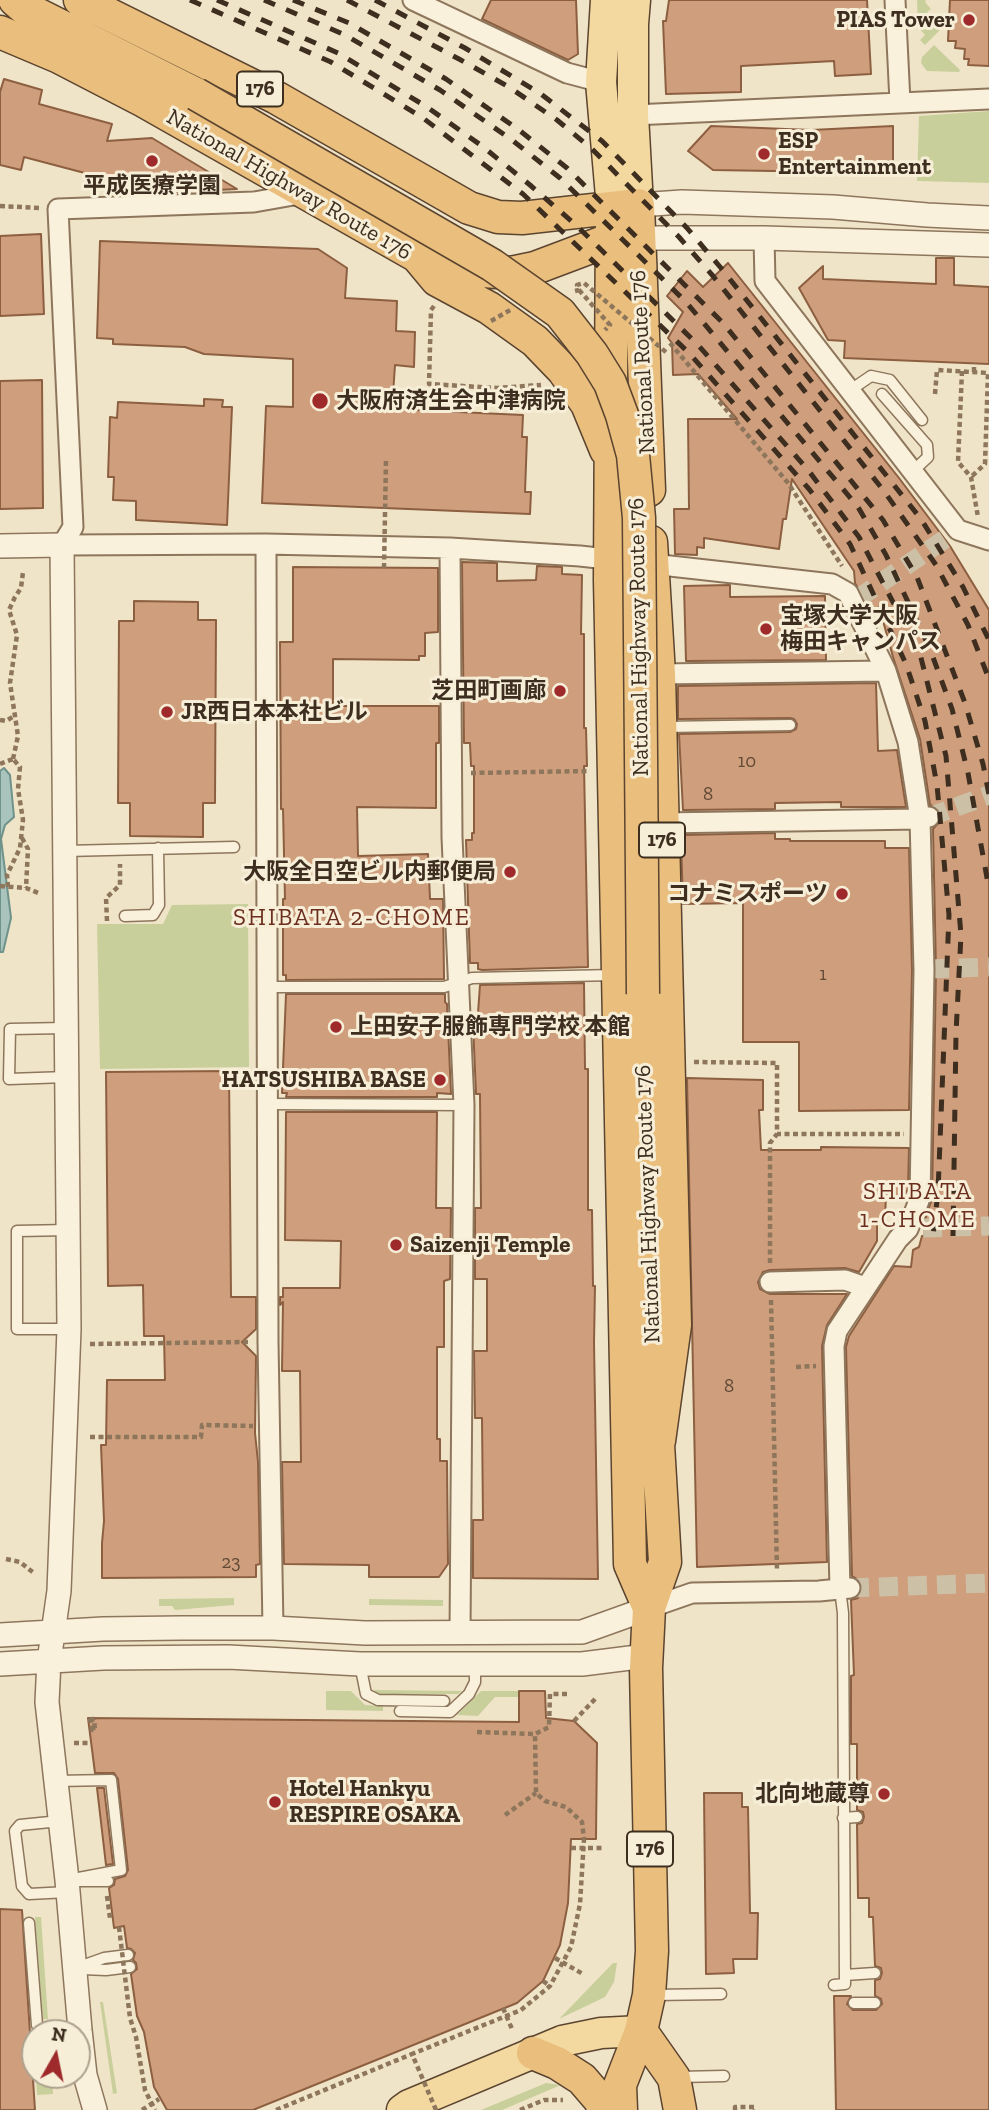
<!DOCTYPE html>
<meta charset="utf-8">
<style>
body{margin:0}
#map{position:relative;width:989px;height:2110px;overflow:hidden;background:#f0e4c8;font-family:"Zilla Slab",serif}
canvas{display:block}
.north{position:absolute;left:21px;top:2019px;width:70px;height:70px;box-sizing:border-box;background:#f7eed8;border:2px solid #ada18e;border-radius:50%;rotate:9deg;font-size:19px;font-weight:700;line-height:28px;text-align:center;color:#3d2e20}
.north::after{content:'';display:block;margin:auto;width:24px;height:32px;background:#9e2a2b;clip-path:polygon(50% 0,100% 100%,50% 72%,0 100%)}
</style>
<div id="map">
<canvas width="989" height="2110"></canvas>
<div class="north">N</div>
</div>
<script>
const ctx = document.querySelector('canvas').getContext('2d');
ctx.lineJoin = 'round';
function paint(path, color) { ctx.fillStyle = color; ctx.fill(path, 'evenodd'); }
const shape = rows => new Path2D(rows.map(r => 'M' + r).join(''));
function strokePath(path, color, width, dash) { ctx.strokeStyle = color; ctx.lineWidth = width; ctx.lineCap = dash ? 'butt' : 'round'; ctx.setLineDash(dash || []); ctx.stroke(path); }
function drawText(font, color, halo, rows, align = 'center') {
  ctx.font = font + ' "Zilla Slab","Noto Sans JP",serif'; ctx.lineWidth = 6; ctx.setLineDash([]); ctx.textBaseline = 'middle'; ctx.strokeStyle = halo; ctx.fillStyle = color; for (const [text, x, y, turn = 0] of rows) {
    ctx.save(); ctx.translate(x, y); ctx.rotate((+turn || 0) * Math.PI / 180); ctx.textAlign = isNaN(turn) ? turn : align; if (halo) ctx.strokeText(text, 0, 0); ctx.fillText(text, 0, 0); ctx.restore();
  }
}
const green = shape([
 [917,0,926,0,925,2,931,9,927,12,942,28,925,45,920,40,925,35,918,27],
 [934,45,960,70,959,72,927,71,921,63,922,57],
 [989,111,989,183,917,181,919,116],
 [248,904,249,1067,100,1069,97,924,163,924,172,905],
 [234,1598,234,1605,175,1610,172,1606,159,1606,159,1599],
 [369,1599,443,1600,443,1606,369,1605],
 [374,1690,462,1691,458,1694,377,1694],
 [326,1691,351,1691,365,1705,383,1706,383,1711,326,1710],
 [481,1691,518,1691,518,1697,495,1697,478,1716,457,1715],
 [35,1917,41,1917,48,2019,43,2019],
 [613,1963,617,1963,614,1982,605,1997,559,2019],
 [100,2002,103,2002,117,2093,113,2094],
 [36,2075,52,2075,53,2094,37,2095],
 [546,2083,561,2085,502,2110,481,2110]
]);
const water = shape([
 [4,768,10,775,14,817,5,825,1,839,11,918,3,952,0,952,0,771,4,768]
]);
const building = shape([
 [491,0,576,0,578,54,568,60,482,19,491,0],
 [669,0,867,0,871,74,835,76,834,61,741,66,741,92,666,94,663,21,666,21,669,0],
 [950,0,989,0,989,66,968,65,969,59,964,59,965,49,955,48,956,41,948,41,950,0],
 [4,79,42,90,39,104,112,124,107,141,152,138,237,189,116,195,115,181,24,157,21,170,0,165,0,92,4,79],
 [711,126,811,130,893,126,893,173,713,170,688,151,711,126],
 [41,234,44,314,0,316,0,236,41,234],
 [100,241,318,249,347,268,345,298,397,301,396,331,415,332,414,367,395,365,392,409,523,415,522,437,527,437,525,492,531,492,530,514,262,503,266,406,293,407,293,359,204,354,185,347,113,344,113,339,97,338,100,241],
 [936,258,954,258,954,285,989,287,989,364,844,358,845,341,828,340,799,288,823,266,823,279,936,284,936,258],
 [728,263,899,478,950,546,989,610,989,2110,836,2110,834,1996,851,1996,847,2004,853,2010,876,2010,882,2004,881,1999,875,1996,875,1980,880,1979,882,1973,881,1968,875,1966,873,1917,869,1917,869,1898,858,1898,857,1824,862,1823,864,1817,863,1812,857,1810,857,1744,851,1744,851,1676,854,1675,851,1600,858,1598,862,1588,859,1580,852,1576,846,1347,849,1336,894,1266,911,1267,913,1250,919,1247,922,1236,924,1236,926,1216,932,1199,936,970,933,829,940,821,941,815,938,808,930,805,920,739,893,657,880,610,871,611,855,583,854,571,792,479,786,519,783,519,779,549,704,538,704,548,697,547,697,555,675,554,674,509,689,509,688,419,737,419,698,374,673,375,672,343,668,338,683,312,667,296,687,271,703,287,728,263],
 [42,380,43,508,0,509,0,381,42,380],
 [204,399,223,400,222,407,232,407,227,525,136,520,136,501,113,500,114,477,108,477,110,417,117,418,118,402,204,406,204,399],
 [462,562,497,563,497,581,536,580,537,566,562,567,562,574,582,575,581,634,584,634,584,728,586,728,587,766,584,766,588,967,482,970,478,969,478,963,470,963,466,840,472,840,472,833,474,833,474,766,471,766,470,743,464,743,462,562],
 [293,567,438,568,438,632,425,633,425,656,419,656,419,660,333,659,333,706,439,706,439,743,436,743,436,808,357,807,358,856,428,854,430,899,443,899,444,979,286,980,286,975,283,975,283,899,285,899,283,809,281,809,280,642,293,642,293,567],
 [730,585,730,597,825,596,826,660,686,661,684,586,730,585],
 [134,601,198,602,198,620,216,620,215,803,203,803,203,837,130,836,130,803,118,803,119,621,134,621,134,601],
 [876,683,878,751,897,750,906,807,841,807,841,802,775,803,775,809,683,810,679,734,790,732,796,729,797,724,794,719,790,718,678,719,678,686,876,683],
 [775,833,775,839,790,839,790,841,885,841,885,848,909,848,912,970,909,1110,799,1111,799,1042,743,1042,743,903,683,904,681,841,684,841,684,835,775,833],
 [584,983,585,1069,588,1069,588,1210,592,1210,593,1286,595,1286,594,1343,598,1579,473,1578,473,1520,483,1520,482,1418,475,1418,474,1351,487,1351,487,1279,475,1279,475,1208,481,1208,480,1094,476,1094,473,1023,477,1027,480,985,584,983],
 [286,994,445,994,445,1002,447,1004,451,1094,437,1093,437,1097,286,1097,287,1093,282,1093,286,994],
 [229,1071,231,1297,256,1297,256,1329,242,1342,256,1356,255,1433,258,1462,260,1564,256,1565,256,1577,102,1578,102,1543,104,1521,101,1445,106,1445,107,1380,165,1380,164,1336,144,1336,143,1285,108,1286,106,1072,229,1071],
 [687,1078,763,1080,763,1110,759,1110,761,1150,821,1150,821,1147,909,1148,908,1189,904,1196,886,1195,885,1219,877,1219,877,1241,859,1272,845,1268,770,1270,763,1272,758,1282,760,1289,770,1294,847,1294,827,1325,822,1346,827,1562,697,1567,687,1078],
 [286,1112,437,1112,436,1208,451,1208,450,1279,444,1281,444,1347,437,1347,437,1439,440,1439,440,1461,447,1461,448,1564,439,1577,369,1577,369,1565,284,1564,282,1462,301,1462,300,1371,282,1371,283,1302,280,1305,280,1297,283,1297,283,1288,340,1288,341,1241,285,1240,286,1112],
 [519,1691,545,1691,546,1718,574,1721,597,1743,596,1839,571,1839,568,1903,560,1945,543,1981,517,2003,253,2110,167,2110,154,2087,144,2032,137,2016,131,1974,137,1969,136,1963,133,1960,135,1953,131,1949,127,1948,124,1926,114,1928,109,1888,114,1885,115,1879,125,1876,128,1870,118,1779,114,1773,95,1773,88,1718,519,1722,519,1691],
 [97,1788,104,1788,113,1864,106,1865,97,1788],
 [704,1793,742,1793,742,1807,748,1807,750,1913,758,1913,757,1959,733,1959,734,1973,706,1974,704,1793],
 [0,1909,22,1910,35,2110,0,2110,0,1909]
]);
const minorTunnel = shape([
 [857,599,945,539],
 [929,817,989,795],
 [930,969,989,967],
 [923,1228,989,1226],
 [850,1588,989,1583]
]);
const path = shape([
 [0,206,41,208],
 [434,306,431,310,429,384,497,388,541,385],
 [670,343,788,483,842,566],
 [962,371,958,462,971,477,978,517],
 [974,372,974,363],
 [935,394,937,370,988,373,985,464,971,477],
 [0,720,6,721,14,716],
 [13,759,18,736,10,683,17,635,9,610,15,597,21,588,23,572],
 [0,764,13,759],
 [471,773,589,771],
 [22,838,28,849,26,888],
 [0,886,26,888,41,894],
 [8,887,7,875,20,848,23,820,18,789,20,767,13,759],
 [107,921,106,898,120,885,120,864],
 [694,1062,777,1063,777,1134,904,1134],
 [770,1263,770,1143,777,1134],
 [771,1300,777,1572],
 [90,1344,249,1342],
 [796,1367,816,1366],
 [90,1437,201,1437,202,1425,253,1426],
 [6,1559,20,1562,35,1574],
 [567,1694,550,1694,549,1727,535,1734,536,1793,545,1801,566,1807,582,1822,584,1839],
 [90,1718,92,1730,95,1730,94,1719],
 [574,1721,596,1698],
 [477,1732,535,1734],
 [74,1743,91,1743],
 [505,1815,536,1793],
 [571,1848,602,1848],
 [107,1896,110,1918,112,1917],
 [555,1958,583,1974],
 [543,1981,550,1986],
 [503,2008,512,2029],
 [142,2110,159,2099],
 [276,2110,412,2054],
 [520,2110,544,2100,563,2100],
 [735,2110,735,2107,755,2107,754,2110]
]);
const service = shape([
 [849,391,871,376,890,380,922,420],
 [882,394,927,445,928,457,912,472],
 [664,727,790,725],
 [65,851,234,847],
 [125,916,153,915,159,905,158,848],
 [267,987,444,987,472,978,615,975],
 [65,1028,10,1029,9,1079,67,1077],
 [268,1104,464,1105],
 [68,1329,17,1329,17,1231,69,1230],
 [360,1664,366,1694,378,1700,444,1701],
 [400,1711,450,1712,469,1694,475,1682,475,1665],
 [56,1781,111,1780,121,1870,68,1880],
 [843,1818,857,1817],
 [60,1821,20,1825,15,1831,22,1886,29,1894,68,1892],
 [78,1881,108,1881],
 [29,1923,37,2025,41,2031,79,2030],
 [76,1968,104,1958,128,1955],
 [82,1969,106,1970,130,1967],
 [845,1975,875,1973],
 [834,1985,845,1984,843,1613,840,1589],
 [653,1995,721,1994],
 [854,2003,875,2003],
 [679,2077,724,2076]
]);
const minor = shape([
 [413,0,567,73,601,82],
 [895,0,900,102],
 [633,115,989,99],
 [764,238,765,281,958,530,989,540],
 [266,544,268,1342,273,1628],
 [62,545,266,544,450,548,580,556,832,584,848,593,886,671,908,742,920,819,924,970,920,1198,908,1229,898,1239,837,1331,834,1346,840,1589],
 [62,545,73,527,58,209,254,202,305,193],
 [450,548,452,837,464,1105,460,1633],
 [659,674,886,671],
 [661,823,920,819,929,817],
 [770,1282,845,1280,865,1287],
 [649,1608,692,1593,819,1591,850,1588]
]);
const tertiary = shape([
 [638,205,682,202,833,207,927,215,989,218],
 [638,238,764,238,989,245],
 [0,546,62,545,69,1329,59,1591,49,1661,47,1702,67,1880,80,2030,85,2075,95,2110],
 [0,1635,103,1629,181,1628,273,1628,365,1633,582,1632,649,1608],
 [0,1664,103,1658,228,1657,360,1664,582,1664,646,1656]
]);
const primary = shape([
 [606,0,601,82,612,208],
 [635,0,633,24,633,115,638,205],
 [402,2110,409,2105,562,2041,601,2033,641,2031]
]);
const trunk = shape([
 [15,0,23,7,196,94],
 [80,0,277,98,469,208,498,217,522,218,638,205,649,490],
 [0,32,59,57,144,101,417,256,437,280,489,308,535,341,563,370,587,404,606,450],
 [612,208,610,580,630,1564,649,1608],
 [421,257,443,265,469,270,511,273,535,268,612,239,631,238],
 [651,542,659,674,675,1325,659,1441],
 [641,2031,674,2078,680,2110],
 [533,2053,557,2063,582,2079,600,2100,604,2110],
 [621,2110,620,2085,641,2031,649,1995,652,1951,646,1668,649,1608,665,1562,651,1326,643,994]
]);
const rail = shape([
 [190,0,331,62,423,118,523,194,690,354,809,489,850,544,906,664,925,721,937,785,949,915,938,1192,933,1236],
 [217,0,338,53,427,107,482,146,530,185,577,226,699,346,808,470,859,537,920,654,946,756,961,935,956,1033,953,1236],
 [264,0,345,35,440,90,512,140,560,178,686,302,858,507,886,555,930,649,952,709,968,773,989,889],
 [293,0,349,23,446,79,519,130,567,168,723,323,883,520,917,577,965,703,983,764,989,795],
 [347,0,459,59,509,87,557,120,592,149,679,237,713,276,884,491,936,565,968,625,989,679],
 [375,0,465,48,541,94,602,141,687,228,721,268,921,519,963,587,989,640]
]);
const pathBridge = shape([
 [579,290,610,325,605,330],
 [575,291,579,290,577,285,584,283,667,353],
 [491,321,512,309],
 [384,568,386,460],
 [94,1719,92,1719,93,1728,96,1728],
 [119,1927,130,2018,136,2037,145,2090,155,2110],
 [436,2110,412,2054,521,2010,550,1986,571,1947,580,1904,584,1839]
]);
const trunkBridge = shape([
 [196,94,492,265,560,313,592,354,610,383,622,415,633,455,639,518,643,994]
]);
const markers = [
 [969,20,7,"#9e2a2b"],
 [764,154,7,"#9e2a2b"],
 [152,161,7,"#9e2a2b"],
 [320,401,9,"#9e2a2b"],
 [766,629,7,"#9e2a2b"],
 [560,691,7,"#9e2a2b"],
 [167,712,7,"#9e2a2b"],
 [510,872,7,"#9e2a2b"],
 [842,894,7,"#9e2a2b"],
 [336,1027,7,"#9e2a2b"],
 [440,1080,7,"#9e2a2b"],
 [396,1245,7,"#9e2a2b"],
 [884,1794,7,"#9e2a2b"],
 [275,1802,7,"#9e2a2b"]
];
const numberNames = [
 ["10",747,762],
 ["8",708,795],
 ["1",823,975],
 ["8",729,1387],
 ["23",231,1563]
];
const shields = [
 [260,89,46],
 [662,840,46],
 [650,1849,46]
];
const shieldNames = [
 ["176",260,89],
 ["176",662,840],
 ["176",650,1849]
];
const poiNames = [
 ["PIAS Tower",955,20,"right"],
 ["ESP",778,141],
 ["Entertainment",778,167],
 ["平成医療学園",152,186,"center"],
 ["大阪府済生会中津病院",336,401],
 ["宝塚大学大阪",780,616],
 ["梅田キャンパス",780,642],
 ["芝田町画廊",546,691,"right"],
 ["JR西日本本社ビル",181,712],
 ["大阪全日空ビル内郵便局",496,872,"right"],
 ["コナミスポーツ",828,894,"right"],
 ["上田安子服飾専門学校 本館",350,1027],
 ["HATSUSHIBA BASE",426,1080,"right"],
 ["Saizenji Temple",410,1245],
 ["Hotel Hankyu",289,1789],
 ["RESPIRE OSAKA",289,1815],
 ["北向地蔵尊",870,1794,"right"]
];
const streetNames = [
 ["National Highway Route 176",289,185,30],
 ["National Route 176",643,362,-93],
 ["National Highway Route 176",639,637,-91],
 ["National Highway Route 176",648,1204,-92]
];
const neighbourhoodNames = [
 ["SHIBATA 2-CHOME",352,918],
 ["SHIBATA",918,1192],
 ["1-CHOME",918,1220]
];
paint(green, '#c9cf9b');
paint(water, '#a9c4bc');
strokePath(water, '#6f938a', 2);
paint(building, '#cf9f7d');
strokePath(building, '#8d5f41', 2);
strokePath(minorTunnel, '#ccc0a6', 19, [19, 10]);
strokePath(service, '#8d765c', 13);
strokePath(minor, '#8d765c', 23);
strokePath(tertiary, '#8d765c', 26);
strokePath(primary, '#5b4430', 33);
strokePath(trunk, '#5b4430', 35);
strokePath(path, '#8d765c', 4.5, [5, 3.5]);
strokePath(service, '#faf1dc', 10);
strokePath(minor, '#faf1dc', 19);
strokePath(tertiary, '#faf1dc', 23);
strokePath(primary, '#f3d9a0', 30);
strokePath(trunk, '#eabe7c', 32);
strokePath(rail, '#3d2e20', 5, [12, 12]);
strokePath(trunkBridge, '#5b4430', 35, []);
strokePath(pathBridge, '#8d765c', 4.5, [5, 3.5]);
strokePath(trunkBridge, '#eabe7c', 32);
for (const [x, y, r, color] of markers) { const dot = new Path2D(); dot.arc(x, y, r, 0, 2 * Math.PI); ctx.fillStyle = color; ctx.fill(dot); strokePath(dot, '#f7eed8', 2.5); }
drawText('19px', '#624a37', null, numberNames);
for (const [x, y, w] of shields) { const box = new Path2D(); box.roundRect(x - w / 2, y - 17.5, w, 35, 5); ctx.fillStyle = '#f7eed8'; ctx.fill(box); strokePath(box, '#3d2e20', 2); }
drawText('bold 21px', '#3d2e20', null, shieldNames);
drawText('bold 23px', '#3d2e20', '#f7eed8', poiNames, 'left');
drawText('23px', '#3d2e20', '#f7eed8', streetNames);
ctx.letterSpacing = '2px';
drawText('24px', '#6b2e1e', '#f7eed8', neighbourhoodNames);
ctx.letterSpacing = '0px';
</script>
